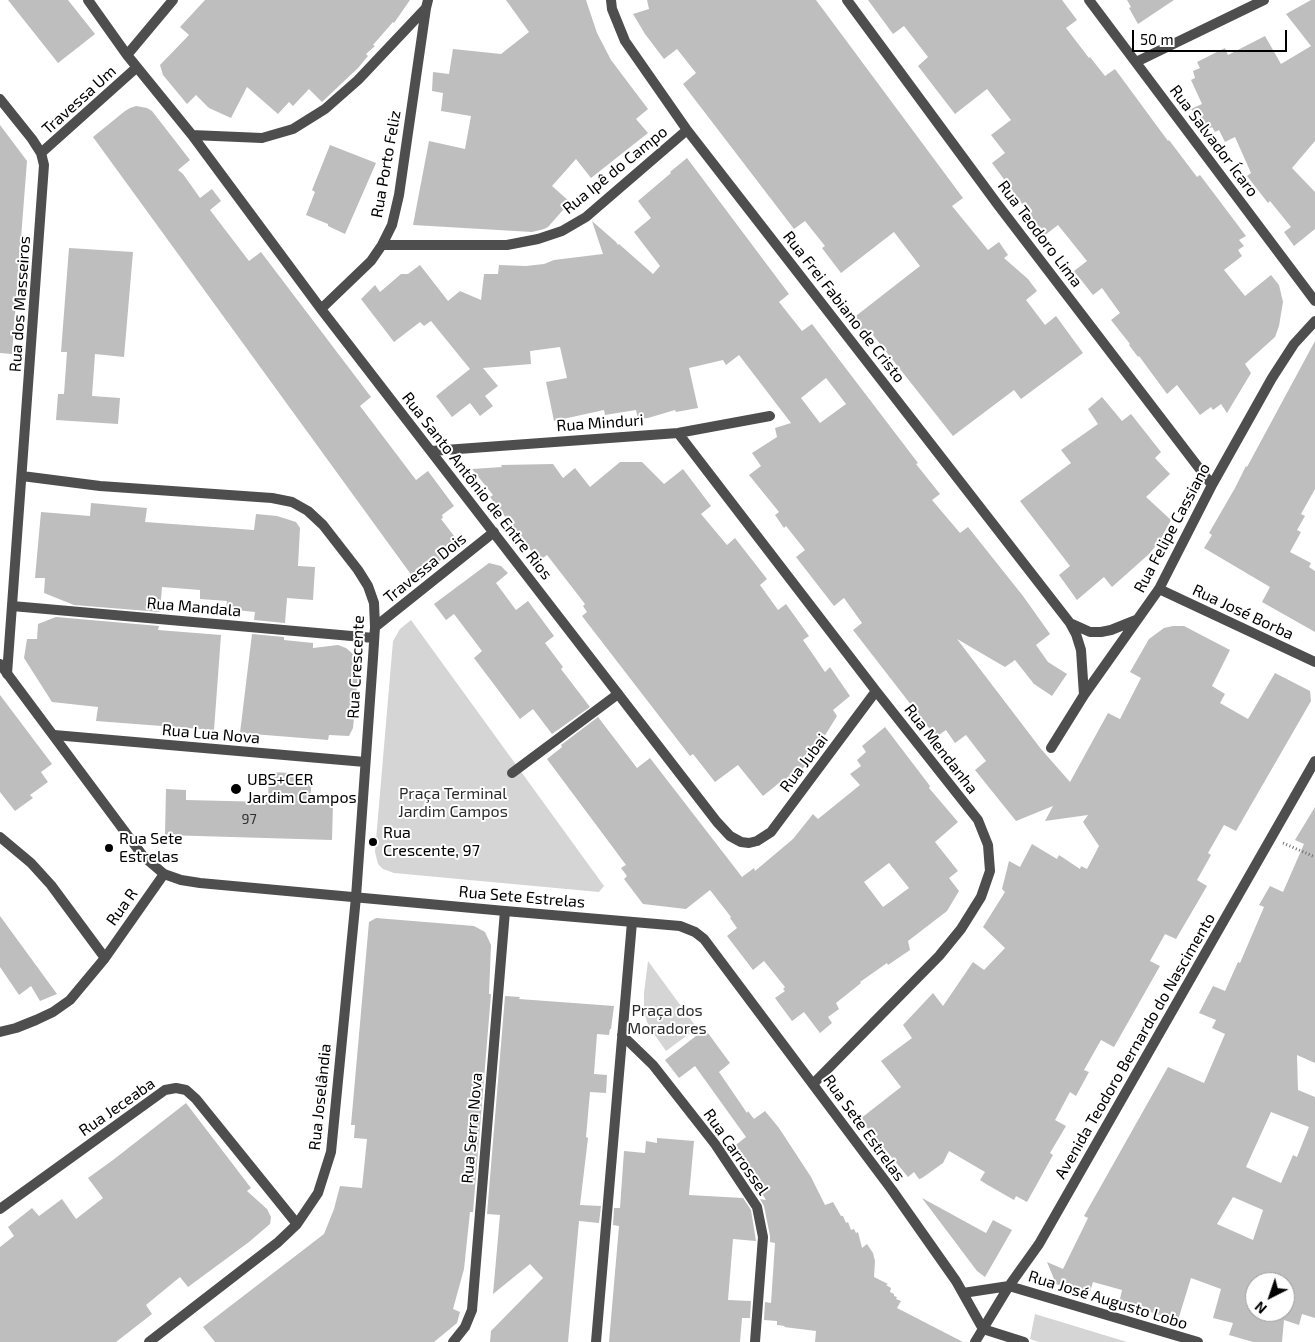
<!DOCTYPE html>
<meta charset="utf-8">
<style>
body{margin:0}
#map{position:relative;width:1315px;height:1342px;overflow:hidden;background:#fff;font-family:"Exo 2",sans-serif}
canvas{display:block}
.north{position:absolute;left:1245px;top:1272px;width:50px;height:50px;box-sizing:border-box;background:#fff;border:1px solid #999;border-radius:50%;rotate:221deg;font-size:14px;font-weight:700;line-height:20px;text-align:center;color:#000}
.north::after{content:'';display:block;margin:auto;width:18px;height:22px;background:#000;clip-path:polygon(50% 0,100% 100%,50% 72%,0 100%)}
.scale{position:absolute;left:1132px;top:30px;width:155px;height:22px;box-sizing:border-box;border:2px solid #000;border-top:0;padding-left:6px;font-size:15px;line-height:18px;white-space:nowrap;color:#000;-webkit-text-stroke:4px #fff;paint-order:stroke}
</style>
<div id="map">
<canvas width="1315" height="1342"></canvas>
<div class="north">N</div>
<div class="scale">50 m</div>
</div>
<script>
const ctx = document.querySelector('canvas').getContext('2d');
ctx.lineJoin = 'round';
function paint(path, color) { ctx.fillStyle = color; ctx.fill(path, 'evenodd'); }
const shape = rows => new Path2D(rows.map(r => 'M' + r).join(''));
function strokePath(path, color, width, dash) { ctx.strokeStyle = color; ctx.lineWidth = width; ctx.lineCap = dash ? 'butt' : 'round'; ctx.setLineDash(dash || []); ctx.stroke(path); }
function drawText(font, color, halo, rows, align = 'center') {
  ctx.font = font + ' "Exo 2",sans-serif'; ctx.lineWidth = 4; ctx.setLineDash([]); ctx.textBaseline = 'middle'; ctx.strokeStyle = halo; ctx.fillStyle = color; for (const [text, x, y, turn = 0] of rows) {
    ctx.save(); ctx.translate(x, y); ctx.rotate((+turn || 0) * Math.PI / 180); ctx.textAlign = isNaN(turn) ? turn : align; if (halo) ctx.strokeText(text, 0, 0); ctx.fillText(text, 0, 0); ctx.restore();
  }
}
const green = shape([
 [411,620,604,886,599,892,394,873,383,869,378,864,375,852,393,641,400,629],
 [648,961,697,1028,666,1051,652,1031,647,1022,644,1011,644,993],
 [1035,1314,1127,1342,1039,1342,1030,1339]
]);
const building = shape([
 [8,0,68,0,95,34,58,63],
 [205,0,410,0,394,23,393,22,373,45,375,46,366,54,368,56,358,68,322,102,309,89,293,106,289,102,278,114,247,87,231,118,209,108,196,95,187,104,163,75,160,65,189,35,180,27],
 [506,0,586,0,597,33,611,60,648,109,636,119,648,133,591,178,576,159,552,186,570,202,548,227,544,229,532,232,413,225,429,141,465,149,471,116,441,111,443,93,432,91,433,72,449,74,453,49,501,54,529,32],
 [647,0,816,0,963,198,952,206,988,250,999,242,1008,255,1004,258,1028,279,1037,291,1026,300,1045,325,1056,316,1083,353,1021,399,1014,390,953,436,869,330,864,335,852,319,920,266,894,232,841,273,822,248,825,246,805,221,794,229,683,84,696,73,677,49,664,59,645,34,633,14,649,9],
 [868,0,1062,0,1077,20,1066,28,1089,58,1090,57,1105,76,1115,69,1168,141,1169,140,1197,177,1200,175,1246,236,1239,240,1244,246,1238,250,1242,256,1224,270,1245,296,1271,275,1279,285,1283,302,1279,326,1275,337,1245,364,1251,373,1227,413,1221,404,1213,410,1211,407,1200,415,1177,385,1167,394,1139,356,1138,357,1129,345,1130,344,1111,320,1120,313,1102,288,1093,295,1074,271,1087,261,1058,225,1045,235,992,163,1005,153,991,135,1011,120,987,89,955,114,918,66,928,57,904,26,893,34],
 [1127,0,1174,0,1138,24,1129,8,1131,7],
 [1311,0,1315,0,1315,141,1292,168,1315,192,1315,229,1294,246,1284,232,1291,227,1270,201,1268,203,1247,176,1251,173,1235,137,1225,142,1219,130,1215,132,1212,127,1207,130,1191,109,1202,104,1191,80,1195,78,1193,71,1200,68,1197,62,1225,48,1228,55,1265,36,1281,64,1311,46,1286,14],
 [136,106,147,108,152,111,190,160,178,170,183,174,200,198,212,189,221,201,210,210,249,261,261,252,371,397,360,406,416,480,428,471,454,506,442,515,443,518,441,519,458,541,439,555,442,559,415,580,93,137,125,111,130,108],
 [0,125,27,161,12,354,0,353],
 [330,145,376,163,345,234,328,226,328,224,306,215,315,192,312,190],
 [687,158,789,294,779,302,802,331,812,324,918,463,916,464,940,494,932,500,960,533,968,527,1023,596,1050,634,1036,645,1048,662,1067,674,1052,696,1034,684,1015,660,1005,667,957,639,1041,749,1070,782,1108,713,1120,719,1141,678,1130,672,1149,639,1164,628,1173,626,1184,626,1230,650,1212,686,1225,694,1220,703,1248,719,1275,673,1310,691,1311,701,1236,831,1224,825,1208,853,1211,855,1197,880,1207,886,1176,939,1165,934,1150,961,1160,966,1114,1047,1101,1040,1084,1070,1089,1072,1076,1096,1070,1092,1055,1120,1066,1126,1050,1153,1053,1155,1027,1202,1016,1196,1014,1200,986,1184,980,1180,985,1172,949,1151,943,1163,922,1178,919,1179,914,1172,908,1177,860,1119,901,1087,881,1061,912,1038,903,1025,933,993,943,1006,973,962,984,970,1005,948,983,927,1005,892,1002,889,1009,861,1020,867,1032,844,1057,859,1059,855,1080,869,1081,866,1087,869,1099,846,1083,822,1088,815,1045,821,1053,806,1016,821,975,770,986,761,966,735,955,743,946,730,936,737,853,630,862,623,844,598,834,606,796,557,805,550,786,526,784,528,775,515,779,512,749,475,761,466,752,453,777,437,775,428,791,423,739,355,726,365,723,360,689,368,698,408,676,412,675,410,648,418,638,419,636,410,605,415,604,410,554,421,546,382,567,378,560,347,530,351,531,364,483,368,498,386,485,396,493,406,480,416,470,403,452,417,436,396,470,369,431,321,424,326,420,322,394,342,361,299,375,285,380,292,401,274,408,274,420,265,448,301,460,291,481,300,484,274,498,274,499,265,526,266,544,264,554,260,603,254,592,221,616,242,618,245,619,244,653,274,660,266,634,232,651,218,638,201,671,173,670,172],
 [826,378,846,404,820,423,801,398],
 [69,248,133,252,124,357,95,354,92,396,120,398,118,424,56,420,58,394,64,394,67,352,61,352],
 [1315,341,1315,489,1301,514,1305,516,1297,530,1301,532,1290,552,1311,563,1309,567,1315,571,1315,632,1262,602,1270,587,1204,548,1212,535,1209,533,1235,488,1246,466,1247,467],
 [1102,397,1122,421,1131,414,1161,452,1155,458,1170,474,1146,497,1171,520,1159,542,1149,554,1112,587,1104,577,1077,600,1059,575,1070,566,1020,501,1071,463,1061,450,1098,424,1088,409],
 [620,462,642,462,664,484,683,469,711,506,701,514,727,545,735,538,767,579,760,585,778,610,786,604,809,636,803,640,825,672,830,667,850,696,833,710,837,716,813,755,786,791,779,783,763,796,738,765,715,782,693,754,690,756,582,616,587,612,583,606,585,604,547,555,539,561,490,497,493,495,472,469,502,467,501,465,553,464,563,478,575,468,590,487],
 [91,503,147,508,145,522,254,530,256,514,277,516,296,522,300,528,298,566,315,567,313,600,287,598,285,623,254,620,255,612,226,609,227,601,200,599,200,590,162,587,160,612,74,605,44,593,45,578,35,578,41,512,90,516],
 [489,563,501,566,508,573,496,583,516,610,528,601,554,636,545,643,563,667,561,669,590,707,552,734,533,709,520,719,474,658,482,651,454,614,446,620,434,604],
 [56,617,159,626,158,630,221,635,214,730,96,721,98,707,52,702,24,658,27,639,37,639,38,624],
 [252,634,284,637,284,640,313,643,313,648,338,645,346,648,355,656,358,667,358,676,353,728,349,736,329,735,328,740,240,733],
 [0,695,52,764,41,772,48,782,30,795,33,798,15,811,0,792],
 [598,717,637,768,650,758,742,877,754,868,755,871,793,839,813,814,818,819,860,785,850,774,861,766,857,760,866,752,862,746,885,727,930,786,929,788,958,822,935,842,958,871,949,878,959,891,947,911,908,941,910,950,888,965,887,963,860,982,861,983,836,1003,839,1009,828,1017,832,1023,820,1033,804,1012,792,1021,775,998,785,991,783,989,785,987,764,961,753,970,727,936,737,928,730,918,731,917,710,890,686,909,643,904,624,879,627,876,621,868,626,865,547,759,562,747,561,745],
 [889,863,909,888,883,907,864,882],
 [269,772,312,774,310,804,333,804,332,840,165,835,166,789,186,790,186,800,268,802],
 [1315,807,1315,1063,1297,1055,1298,1090,1315,1097,1315,1318,1302,1314,1299,1325,1284,1320,1282,1342,1253,1342,1229,1335,1233,1323,1213,1318,1221,1289,1191,1278,1178,1320,1119,1303,1122,1290,1093,1282,1089,1295,1056,1284,1047,1262,1063,1269,1088,1218,1084,1216,1168,1067,1204,1083,1225,1034,1212,1028,1216,1020,1199,1013,1213,986,1225,991,1238,962,1240,963,1264,907,1259,905,1270,886,1283,892,1304,844,1295,840],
 [1271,1112,1309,1127,1297,1157,1293,1155,1281,1183,1246,1167],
 [1233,1197,1263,1210,1253,1240,1217,1224],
 [1255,1282,1285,1282,1285,1312,1255,1312],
 [0,916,57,994,40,1001,31,986,19,995,0,967],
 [376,918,474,926,485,932,491,945,489,994,491,994,473,1212,470,1212,464,1269,453,1309,460,1312,457,1323,434,1342,215,1342,203,1327,324,1234,334,1209,340,1186,362,1188,367,1139,354,1138,355,1125,351,1125,369,922],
 [505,996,520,997,519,999,614,1006,611,1029,610,1029,609,1035,597,1034,594,1074,607,1075,606,1093,590,1092,586,1137,588,1138,580,1205,601,1206,599,1223,579,1221,568,1342,490,1342,491,1331,543,1278,530,1264,493,1294,500,1215,487,1214],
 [705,1029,730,1063,719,1072,747,1113,748,1111,754,1119,765,1111,779,1128,811,1177,825,1205,833,1202,841,1216,843,1216,846,1223,848,1222,851,1230,854,1229,856,1233,858,1232,862,1248,867,1244,873,1253,875,1261,874,1277,888,1284,886,1285,891,1288,890,1292,894,1294,894,1296,897,1297,896,1299,901,1301,897,1308,963,1342,815,1342,816,1331,784,1327,785,1326,777,1325,777,1321,764,1320,765,1302,771,1303,775,1243,770,1242,770,1236,764,1206,760,1199,766,1200,756,1184,758,1183,732,1148,746,1137,695,1066,679,1078,665,1060],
 [186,1103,251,1188,247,1191,267,1209,271,1217,270,1224,249,1242,188,1287,180,1277,146,1305,152,1314,116,1342,0,1342,0,1247,14,1236,8,1227,32,1208,39,1216,62,1199,76,1219,103,1198,88,1178,113,1160],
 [657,1138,694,1141,689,1195,743,1198,751,1210,756,1241,733,1239,728,1300,751,1301,750,1318,742,1318,740,1342,609,1342,619,1226,613,1225,614,1208,620,1208,624,1151,645,1153,646,1141,657,1143],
 [922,1198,986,1233,993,1220,1012,1230,985,1277,977,1271]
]);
const path = shape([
 [1283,843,1315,857]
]);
const service = shape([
 [512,773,618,694]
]);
const minor = shape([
 [88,0,127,55,192,135,321,309,717,822,730,836,741,842,749,843,757,841,771,832,876,691],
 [611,0,612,9,625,41,687,130,1070,623,1076,634,1081,650,1084,695],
 [847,0,998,205,1212,485],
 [1089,0,1315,301],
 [127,55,173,0],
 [1136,62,1264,0],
 [0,99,32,139,41,153,44,165,7,674],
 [192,135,262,138,293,129,325,109,358,80,426,8],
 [41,153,136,68],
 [382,245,507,245,538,239,562,231,586,217,687,130],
 [321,309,371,261,382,245,392,225,399,195,426,8,428,0],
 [678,433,876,691,978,820,988,845,990,871,981,897,961,929,939,956,813,1084],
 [431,451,678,433,770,416],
 [22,476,100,486,272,498,292,502,308,511,323,525,358,570,368,586,374,603,375,627,373,658,356,897,331,1152,318,1193,297,1224,277,1243,149,1342],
 [1159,589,1315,662],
 [12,606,374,638],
 [1070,623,1090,632,1101,632,1111,630,1136,620],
 [375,627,494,532],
 [54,735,365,762],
 [1051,748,1084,695,1159,589,1212,485,1272,378,1294,344,1315,321],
 [0,837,31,863,51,885,105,958],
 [0,1032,16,1028,36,1020,53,1012,70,1000,105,958,164,874],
 [622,1035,653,1065,715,1144,757,1207,763,1237,755,1342],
 [0,1209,165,1090,176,1088,186,1090,196,1099,297,1224],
 [453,1342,465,1327,472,1310,505,911],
 [596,1342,632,922]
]);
const tertiary = shape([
 [0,664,143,856,164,874,181,880,200,883,505,911,680,926,695,932,704,939,892,1190,956,1281,983,1329,1024,1342],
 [963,1293,1009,1286,1198,1342],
 [975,1342,1009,1286,1039,1244,1315,761]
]);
const markers = [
 [236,789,6,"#000"],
 [373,842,5,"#000"],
 [109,848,5,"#000"]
];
const numberNames = [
 ["97",249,819]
];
const streetNames = [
 ["Travessa Um",79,100,-42],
 ["Rua Salvador Ícaro",1214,141,53],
 ["Rua Porto Feliz",386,164,-80],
 ["Rua Ipê do Campo",615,170,-39],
 ["Rua Teodoro Lima",1040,234,53],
 ["Rua dos Masseiros",20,304,-86],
 ["Rua Frei Fabiano de Cristo",844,307,52],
 ["Rua Minduri",600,423,-4],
 ["Rua Santo Antônio de Entre Rios",477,486,52],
 ["Rua Felipe Cassiano",1172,528,-62],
 ["Travessa Dois",425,568,-39],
 ["Rua Mandala",194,607,5],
 ["Rua José Borba",1243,612,25],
 ["Rua Crescente",356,667,-87],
 ["Rua Lua Nova",211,734,5],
 ["Rua Mendanha",941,749,52],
 ["Rua Jubai",804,763,-53],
 ["Rua Sete Estrelas",522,897,5],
 ["Rua R",122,907,-54],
 ["Avenida Teodoro Bernardo do Nascimento",1135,1046,-60],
 ["Rua Joselândia",320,1097,-84],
 ["Rua Jeceaba",117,1107,-35],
 ["Rua Serra Nova",472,1128,-85],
 ["Rua Sete Estrelas",864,1128,54],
 ["Rua Carrossel",736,1152,55],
 ["Rua José Augusto Lobo",1108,1300,17]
];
const poiNames = [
 ["UBS+CER",247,780],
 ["Jardim Campos",247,798],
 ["Rua",383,833],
 ["Crescente, 97",383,851],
 ["Rua Sete",119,839],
 ["Estrelas",119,857]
];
const parkNames = [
 ["Praça Terminal",453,794],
 ["Jardim Campos",453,812],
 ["Praça dos",667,1011],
 ["Moradores",667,1029]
];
paint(green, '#d5d5d5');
paint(building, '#bebebe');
strokePath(path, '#707070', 3, [1, 2.5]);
strokePath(service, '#4e4e4e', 10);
strokePath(minor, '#4e4e4e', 10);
strokePath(tertiary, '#4e4e4e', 10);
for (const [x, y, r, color] of markers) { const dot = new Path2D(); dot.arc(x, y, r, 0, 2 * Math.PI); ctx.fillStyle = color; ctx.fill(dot); strokePath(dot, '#fff', 2); }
drawText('14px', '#303030', null, numberNames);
drawText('16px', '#000', '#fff', streetNames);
drawText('16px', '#000', '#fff', poiNames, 'left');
drawText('16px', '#2c2c2c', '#fff', parkNames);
</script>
